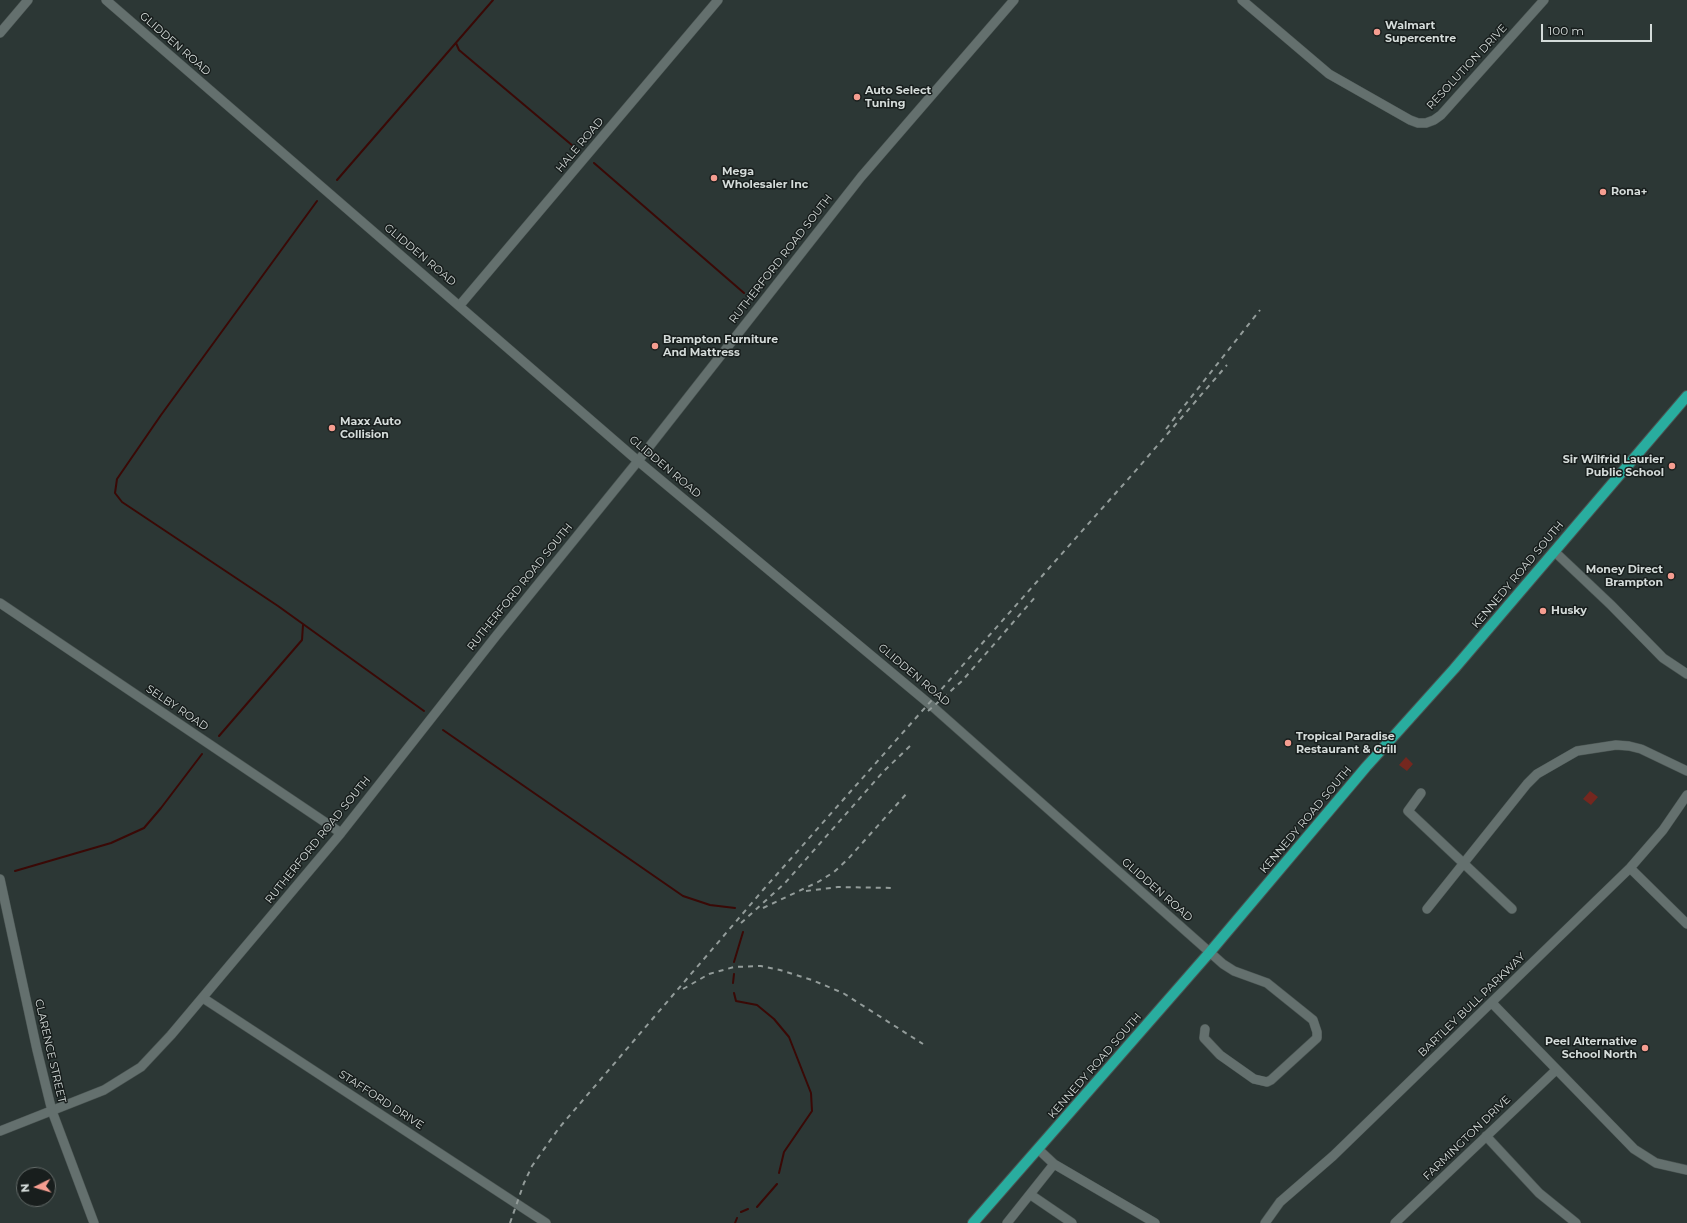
<!DOCTYPE html>
<style>
body{margin:0}
#map{position:relative;width:1687px;height:1223px;overflow:hidden;background:#2c3735;font-family:Montserrat,sans-serif}
canvas{display:block}
.north{position:absolute;left:16px;top:1167px;width:40px;height:40px;box-sizing:border-box;background:#181e1d;border:1px solid #636a68;border-radius:50%;rotate:265deg;font-size:11px;font-weight:700;line-height:16px;text-align:center;color:#d4dbd9}
.north::after{content:'';display:block;margin:auto;width:14px;height:18px;background:#f59d90;clip-path:polygon(50% 0,100% 100%,50% 72%,0 100%)}
.scale{position:absolute;left:1541px;top:24px;width:111px;height:18px;box-sizing:border-box;border:2px solid #d4dbd9;border-top:0;padding-left:5px;font-size:12px;line-height:14px;white-space:nowrap;color:#d4dbd9;-webkit-text-stroke:3px #181e1d;paint-order:stroke}
</style>
<div id="map">
<canvas width="1687" height="1223"></canvas>
<div class="north">N</div>
<div class="scale">100 m</div>
</div>
<script>
const ctx = document.querySelector('canvas').getContext('2d');
ctx.lineJoin = 'round';
function paint(path, color) { ctx.fillStyle = color; ctx.fill(path, 'evenodd'); }
const shape = rows => new Path2D(rows.map(r => 'M' + r).join(''));
function strokePath(path, color, width, dash) { ctx.strokeStyle = color; ctx.lineWidth = width; ctx.lineCap = dash ? 'butt' : 'round'; ctx.setLineDash(dash || []); ctx.stroke(path); }
function drawText(font, color, halo, rows, align = 'center') {
  ctx.font = font + ' Montserrat,sans-serif'; ctx.lineWidth = 3; ctx.setLineDash([]); ctx.textBaseline = 'middle'; ctx.strokeStyle = halo; ctx.fillStyle = color; for (const [text, x, y, turn = 0] of rows) {
    ctx.save(); ctx.translate(x, y); ctx.rotate((+turn || 0) * Math.PI / 180); ctx.textAlign = isNaN(turn) ? turn : align; if (halo) ctx.strokeText(text, 0, 0); ctx.fillText(text, 0, 0); ctx.restore();
  }
}
const green = shape([
 [1406,757,1413,764,1407,771,1399,765],
 [1590,791,1598,797,1591,805,1583,799]
]);
const stream = shape([
 [456,43,459,50,573,146],
 [594,163,744,293],
 [337,180,493,0],
 [317,201,161,415,117,479,115,493,122,502,278,606,424,711],
 [443,730,683,896,710,905,735,908],
 [219,736,302,640,303,625],
 [15,871,111,843,144,828,161,808,202,754],
 [734,962,743,932],
 [733,983,734,974],
 [734,993,736,1001,757,1005,774,1019,789,1037,811,1093,812,1111,784,1152,779,1173],
 [757,1207,777,1184],
 [741,1212,748,1209],
 [735,1223,737,1218]
]);
const minor = shape([
 [106,0,638,461,933,707,1223,964,1234,971,1267,983,1313,1020,1317,1032,1317,1038,1271,1080,1267,1082,1254,1079,1220,1055,1204,1038,1205,1029],
 [1242,0,1329,74,1410,120,1418,123,1426,123,1434,120,1441,115,1544,0],
 [0,33,28,0],
 [460,305,718,0],
 [1555,552,1611,605,1663,658,1687,674],
 [0,603,341,833],
 [1421,793,1408,811,1512,909],
 [1630,868,1687,924],
 [0,879,37,1050,52,1111,94,1223],
 [1427,909,1527,784,1537,774,1577,751,1616,745,1629,746,1641,749,1687,771],
 [203,998,546,1223],
 [1492,1003,1634,1149,1656,1163,1687,1170],
 [0,1131,104,1090,141,1067,171,1035,341,833,496,636,638,461,861,177,1014,0],
 [1486,1136,1539,1193,1576,1223],
 [1038,1149,1054,1164,1155,1223],
 [1031,1195,1072,1223],
 [1007,1223,1054,1164],
 [1265,1223,1280,1202,1333,1156,1630,868,1663,830,1687,795],
 [1395,1223,1556,1070]
]);
const major = shape([
 [973,1223,1210,952,1366,767,1454,669,1687,396]
]);
const rail = shape([
 [1166,429,1260,310],
 [928,711,962,681,1037,595],
 [806,891,838,887,893,888],
 [763,908,818,882,834,872,848,859,908,792],
 [741,923,785,883,883,772,910,746],
 [683,989,709,974,734,967,761,966,780,970,812,980,843,993,923,1044],
 [510,1223,524,1183,532,1166,559,1128,763,890,1138,468,1227,365]
]);
const markers = [
 [1377,32,4,"#f59d90"],
 [857,97,4,"#f59d90"],
 [714,178,4,"#f59d90"],
 [1603,192,4,"#f59d90"],
 [655,346,4,"#f59d90"],
 [332,428,4,"#f59d90"],
 [1672,466,4,"#f59d90"],
 [1671,576,4,"#f59d90"],
 [1543,611,4,"#f59d90"],
 [1288,743,4,"#f59d90"],
 [1645,1048,4,"#f59d90"]
];
const poiNames = [
 ["Walmart",1385,26],
 ["Supercentre",1385,39],
 ["Auto Select",865,91],
 ["Tuning",865,104],
 ["Mega",722,172],
 ["Wholesaler Inc",722,185],
 ["Rona+",1611,192],
 ["Brampton Furniture",663,340],
 ["And Mattress",663,353],
 ["Maxx Auto",340,422],
 ["Collision",340,435],
 ["Sir Wilfrid Laurier",1664,460,"right"],
 ["Public School",1664,473,"right"],
 ["Money Direct",1663,570,"right"],
 ["Brampton",1663,583,"right"],
 ["Husky",1551,611],
 ["Tropical Paradise",1296,737],
 ["Restaurant & Grill",1296,750],
 ["Peel Alternative",1637,1042,"right"],
 ["School North",1637,1055,"right"]
];
const streetNames = [
 ["GLIDDEN ROAD",175,44,41],
 ["RESOLUTION DRIVE",1467,67,-47],
 ["HALE ROAD",580,145,-50],
 ["GLIDDEN ROAD",420,255,40],
 ["RUTHERFORD ROAD SOUTH",781,259,-52],
 ["GLIDDEN ROAD",665,467,40],
 ["KENNEDY ROAD SOUTH",1518,575,-50],
 ["RUTHERFORD ROAD SOUTH",520,587,-51],
 ["GLIDDEN ROAD",914,675,40],
 ["SELBY ROAD",177,708,34],
 ["KENNEDY ROAD SOUTH",1306,820,-50],
 ["RUTHERFORD ROAD SOUTH",318,840,-51],
 ["GLIDDEN ROAD",1157,890,41],
 ["BARTLEY BULL PARKWAY",1472,1005,-44],
 ["CLARENCE STREET",50,1051,77],
 ["KENNEDY ROAD SOUTH",1095,1066,-49],
 ["STAFFORD DRIVE",381,1100,33],
 ["FARMINGTON DRIVE",1467,1138,-44]
];
paint(green, '#74271f');
strokePath(stream, '#3a0906', 2);
strokePath(minor, '#4a5452', 10);
strokePath(major, '#4a5452', 12);
strokePath(minor, '#64706e', 9);
strokePath(major, '#29ad9f', 10);
strokePath(rail, '#939c9a', 2, [5, 5]);
for (const [x, y, r, color] of markers) { const dot = new Path2D(); dot.arc(x, y, r, 0, 2 * Math.PI); ctx.fillStyle = color; ctx.fill(dot); strokePath(dot, '#181e1d', 1.5); }
drawText('bold 11px', '#d4dbd9', '#181e1d', poiNames, 'left');
drawText('11px', '#d4dbd9', '#181e1d', streetNames);
</script>
